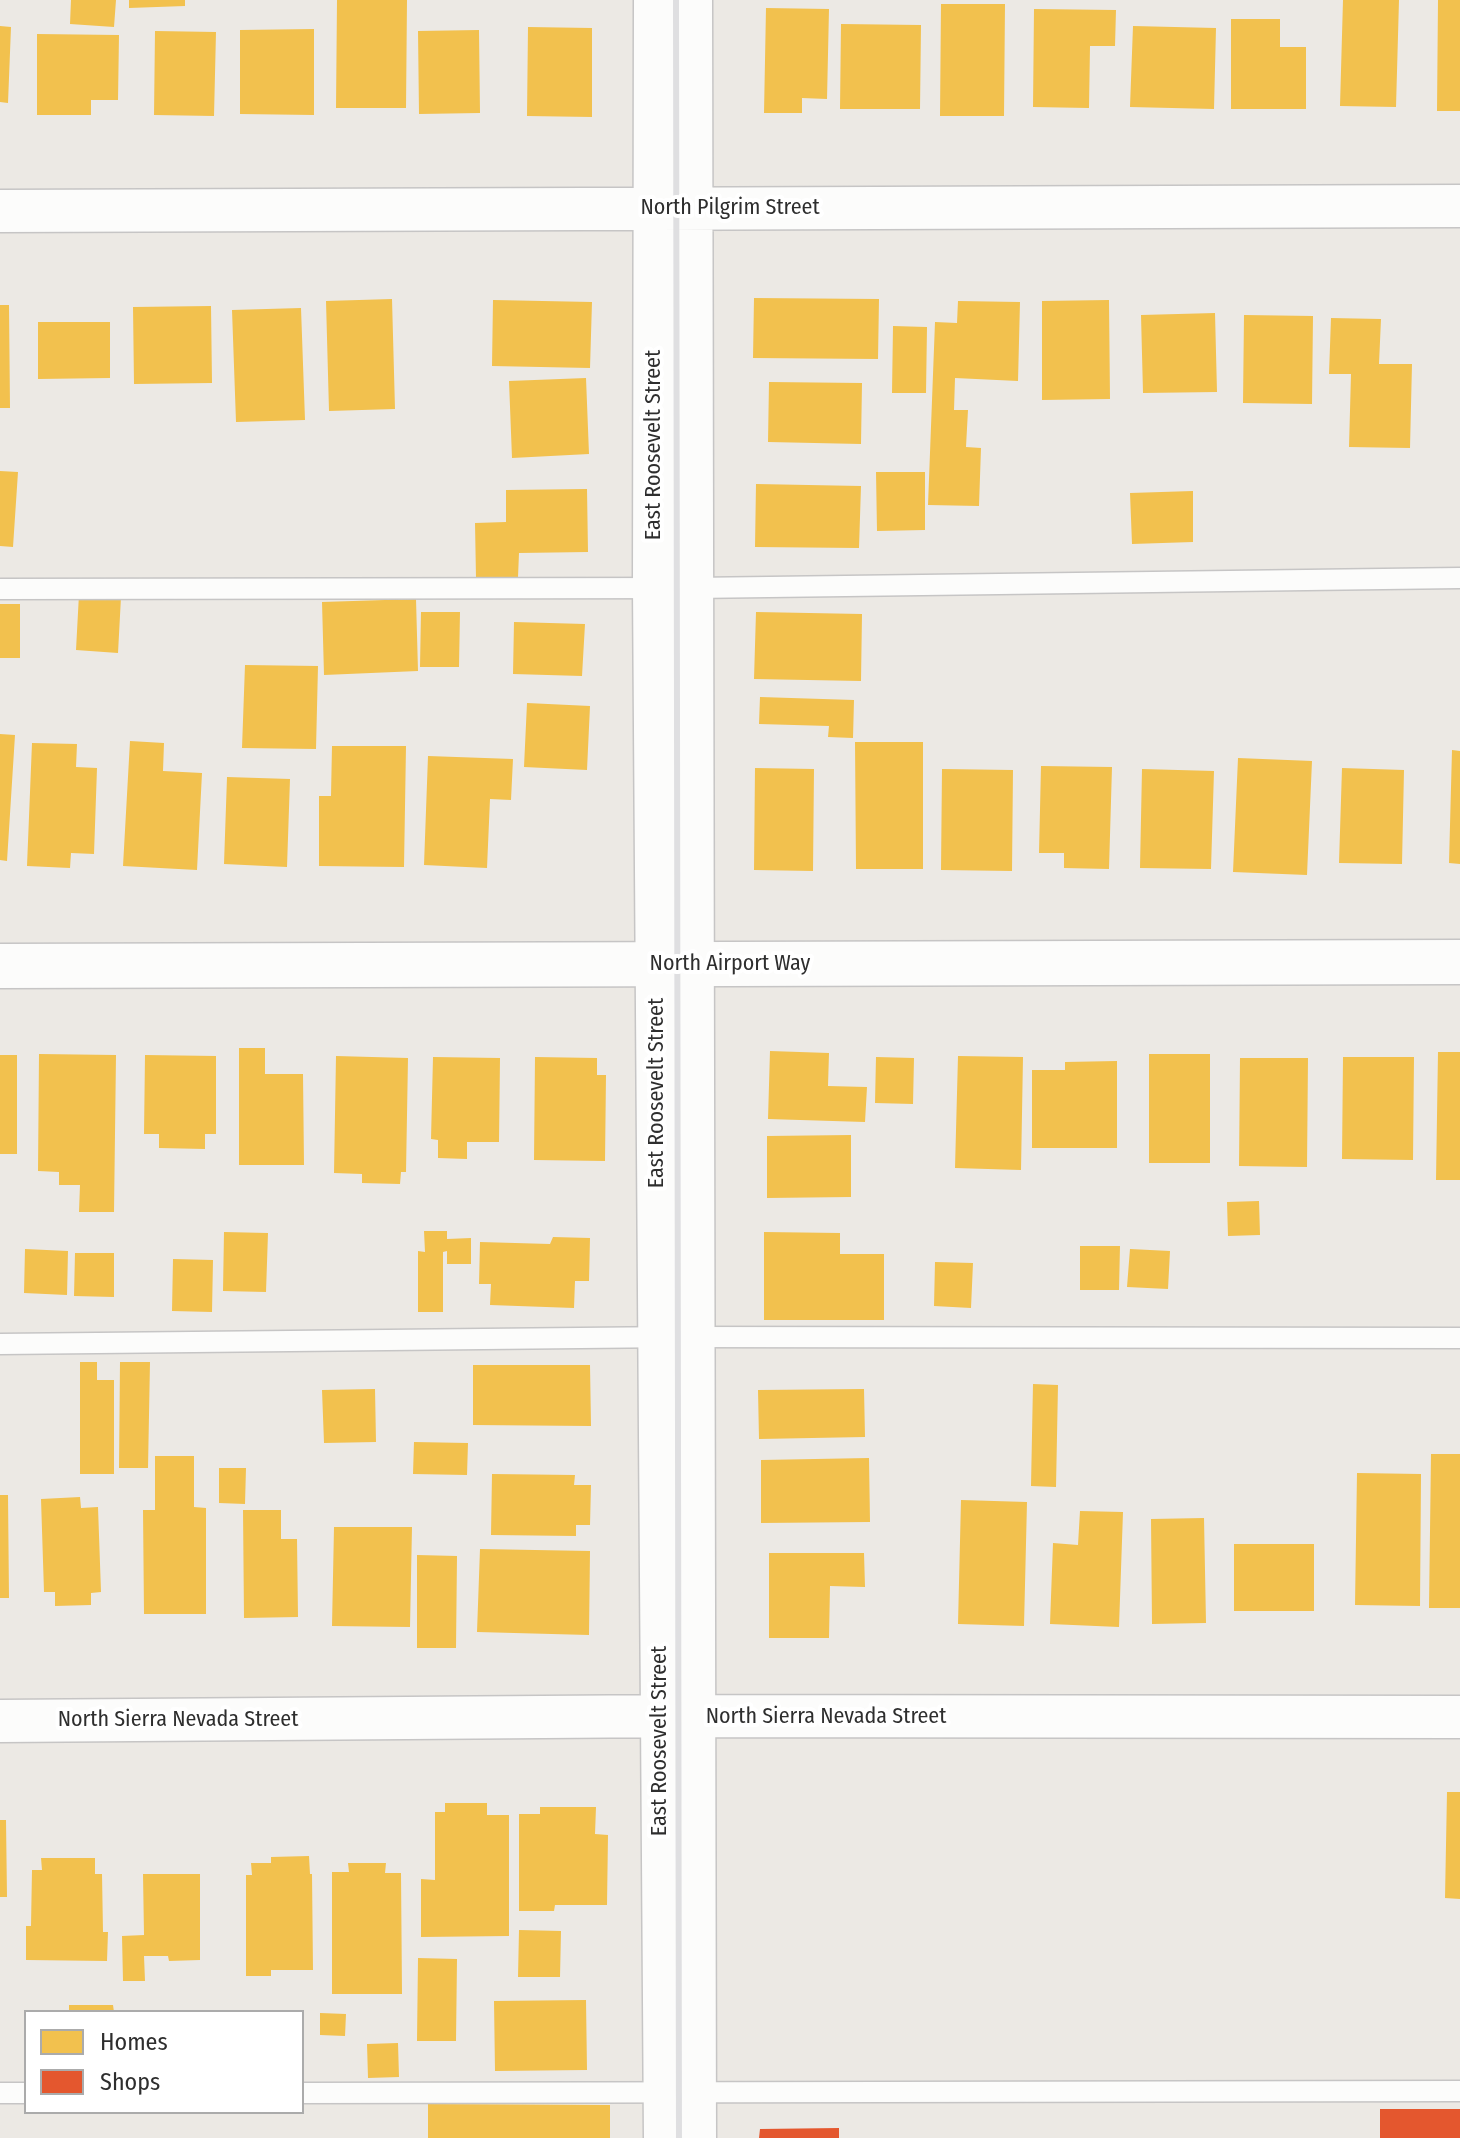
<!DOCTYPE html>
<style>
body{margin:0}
#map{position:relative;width:1460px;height:2138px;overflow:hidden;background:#ece9e4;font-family:"Fira Sans Condensed",sans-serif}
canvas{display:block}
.legend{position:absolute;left:24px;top:2010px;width:280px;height:104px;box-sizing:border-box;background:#fff;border:2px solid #ababab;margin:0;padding:10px 14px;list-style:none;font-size:24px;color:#2e2e2e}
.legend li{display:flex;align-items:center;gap:16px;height:40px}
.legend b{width:40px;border:2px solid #ababab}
</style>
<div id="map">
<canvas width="1460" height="2138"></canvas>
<ul class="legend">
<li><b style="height:22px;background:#f2c14e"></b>Homes</li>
<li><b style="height:22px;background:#e4572e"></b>Shops</li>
</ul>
</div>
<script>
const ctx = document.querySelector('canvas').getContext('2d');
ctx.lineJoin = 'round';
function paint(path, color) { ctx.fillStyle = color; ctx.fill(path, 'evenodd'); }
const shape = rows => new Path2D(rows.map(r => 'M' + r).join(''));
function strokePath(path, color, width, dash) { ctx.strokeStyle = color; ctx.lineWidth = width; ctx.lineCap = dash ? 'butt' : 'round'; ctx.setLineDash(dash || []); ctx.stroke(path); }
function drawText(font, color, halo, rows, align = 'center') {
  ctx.font = font + ' "Fira Sans Condensed",sans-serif'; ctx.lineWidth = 8; ctx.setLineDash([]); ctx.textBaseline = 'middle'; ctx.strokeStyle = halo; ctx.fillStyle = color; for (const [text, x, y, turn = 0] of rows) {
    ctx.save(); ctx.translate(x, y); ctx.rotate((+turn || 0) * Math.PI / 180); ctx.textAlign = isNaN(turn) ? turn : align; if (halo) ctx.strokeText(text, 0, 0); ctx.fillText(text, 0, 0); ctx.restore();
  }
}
const homes = shape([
 [71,0,116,0,114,27,70,24],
 [129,0,185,0,185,6,129,8],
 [337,0,407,0,406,108,336,108],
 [1343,0,1399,0,1396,107,1340,106],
 [1438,0,1460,0,1460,111,1437,111],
 [941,4,1005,4,1004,116,940,116],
 [766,8,829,9,827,99,802,98,802,113,764,113],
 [1034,9,1116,10,1115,46,1090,46,1089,108,1033,107],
 [1231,19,1280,19,1280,47,1306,47,1306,109,1231,109],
 [841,24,921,25,920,109,840,109],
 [0,26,11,27,8,103,0,102],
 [1133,26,1216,28,1214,109,1130,107],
 [528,27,592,28,592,117,527,116],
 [314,29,314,115,240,114,240,30],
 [479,30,480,113,419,114,418,31],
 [155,31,216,32,214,116,154,115],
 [37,34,119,35,118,100,91,100,91,115,37,115],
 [754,298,879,299,878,359,753,358],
 [392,299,395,409,329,411,326,301],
 [493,300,592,302,590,368,492,366],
 [1109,300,1110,399,1042,400,1042,301],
 [958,301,1020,302,1018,381,955,378,954,410,968,410,966,447,981,448,979,506,928,505,935,322,957,323],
 [0,305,9,305,10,408,0,408],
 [211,306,212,383,134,384,133,307],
 [301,308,305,420,236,422,232,310],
 [1215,313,1217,392,1143,393,1141,315],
 [1244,315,1313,316,1312,404,1243,403],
 [1331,318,1381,319,1379,364,1412,364,1410,448,1349,447,1351,374,1329,374],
 [38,322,110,322,110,378,38,379],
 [893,326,927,327,926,393,892,393],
 [586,378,589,454,512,458,509,381],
 [769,382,862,383,861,444,768,442],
 [0,471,18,472,13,547,0,546],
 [876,472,925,472,925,530,877,531],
 [756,484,861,486,859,548,755,547],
 [587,489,588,552,519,553,518,577,476,578,475,523,506,522,506,490],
 [1193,491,1193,542,1132,544,1130,493],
 [79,594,121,597,118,653,76,650],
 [416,599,418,671,324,675,322,602],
 [0,604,20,604,20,658,0,658],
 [421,612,460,612,459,667,420,667],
 [756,612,862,614,861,681,754,679],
 [514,622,585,624,582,676,513,674],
 [245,665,318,666,316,749,242,748],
 [760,697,854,700,853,738,828,737,829,726,759,724],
 [527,703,590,706,587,770,524,767],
 [0,734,15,735,7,861,0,860],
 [130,741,164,743,163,771,202,773,197,870,123,866],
 [855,742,923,742,923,869,856,869],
 [32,743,77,744,76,767,97,768,94,854,71,853,70,868,27,866],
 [332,746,406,746,404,867,319,866,319,796,331,796],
 [1452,750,1460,751,1460,864,1449,863],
 [428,756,513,759,511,800,490,799,487,868,424,865],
 [1238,758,1312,761,1307,875,1233,872],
 [1041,766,1112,767,1109,869,1064,868,1064,853,1039,853],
 [755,768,814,769,813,871,754,870],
 [1342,768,1404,770,1402,864,1339,863],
 [942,769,1013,770,1012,871,941,870],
 [1142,769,1214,771,1211,869,1140,868],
 [227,777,290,779,287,867,224,864],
 [239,1048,265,1048,265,1074,303,1074,304,1165,239,1165],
 [770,1051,829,1053,828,1086,867,1087,865,1122,768,1119],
 [1438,1052,1460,1052,1460,1180,1436,1180],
 [39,1054,116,1055,114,1212,79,1212,80,1185,59,1185,59,1172,38,1171],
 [1149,1054,1210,1054,1210,1163,1149,1163],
 [0,1055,17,1055,17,1154,0,1154],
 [145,1055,216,1056,216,1134,205,1134,205,1149,159,1148,159,1134,144,1134],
 [336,1056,408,1058,406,1172,401,1172,400,1184,362,1183,362,1174,334,1173],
 [958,1056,1023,1057,1021,1170,955,1168],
 [433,1057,500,1058,499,1142,467,1142,467,1159,438,1158,438,1140,431,1139],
 [535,1057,597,1058,597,1075,606,1075,605,1161,534,1160],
 [876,1057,914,1058,913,1104,875,1103],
 [1343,1057,1414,1057,1413,1160,1342,1159],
 [1240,1058,1308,1058,1307,1167,1239,1166],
 [1117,1061,1117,1148,1032,1148,1032,1070,1065,1070,1065,1062],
 [851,1135,851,1197,767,1198,767,1136],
 [1259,1201,1260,1235,1228,1236,1227,1202],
 [424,1231,447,1231,447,1239,471,1238,471,1264,447,1264,447,1251,443,1252,443,1312,418,1312,418,1251,425,1252],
 [224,1232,268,1233,266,1292,223,1291],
 [764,1232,840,1233,840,1254,884,1254,884,1320,764,1320],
 [553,1237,590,1238,589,1281,575,1281,574,1308,490,1305,491,1284,479,1284,480,1242,550,1244],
 [1080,1246,1120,1246,1119,1290,1080,1290],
 [25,1249,68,1251,67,1295,24,1293],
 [1130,1249,1170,1251,1168,1289,1127,1287],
 [75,1253,114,1253,114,1297,74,1296],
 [173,1259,213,1260,212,1312,172,1311],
 [935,1262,973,1263,971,1308,934,1306],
 [80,1362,97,1362,97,1380,114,1380,114,1474,80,1474],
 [120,1362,150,1362,148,1468,119,1468],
 [473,1365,590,1365,591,1426,473,1425],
 [1033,1384,1058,1385,1056,1487,1031,1486],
 [375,1389,376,1442,324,1443,322,1390],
 [864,1389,865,1437,759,1439,758,1390],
 [414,1442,468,1443,467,1475,413,1474],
 [1431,1454,1460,1454,1460,1608,1429,1608],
 [155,1456,194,1456,194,1507,206,1508,206,1614,144,1614,143,1510,155,1510],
 [869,1458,870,1522,761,1523,761,1460],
 [219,1468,246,1468,245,1504,219,1503],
 [1357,1473,1421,1474,1420,1606,1355,1605],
 [492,1474,575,1475,574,1485,591,1485,590,1525,576,1525,576,1536,491,1535],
 [0,1495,8,1495,9,1598,0,1598],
 [80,1497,81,1508,98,1507,101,1592,91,1593,91,1605,55,1606,55,1592,44,1592,41,1499],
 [961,1500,1027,1502,1024,1626,958,1624],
 [243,1510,281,1510,281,1539,297,1539,298,1617,244,1618],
 [1080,1511,1123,1512,1119,1627,1050,1624,1053,1543,1078,1545],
 [1204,1518,1206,1623,1152,1624,1151,1519],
 [334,1527,412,1527,410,1627,332,1626],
 [1234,1544,1314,1544,1314,1611,1234,1611],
 [480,1549,590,1551,589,1635,477,1632],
 [769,1553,864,1553,865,1587,830,1586,829,1638,769,1638],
 [417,1555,457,1556,456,1648,417,1648],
 [1447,1792,1460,1792,1460,1899,1445,1898],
 [445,1803,487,1803,487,1815,509,1815,509,1936,421,1937,421,1879,435,1880,435,1812,445,1812],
 [540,1807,596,1807,595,1834,608,1835,607,1905,555,1905,554,1911,519,1911,519,1814,540,1814],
 [0,1820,6,1820,7,1897,0,1897],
 [309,1856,310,1874,312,1874,313,1970,271,1970,271,1976,246,1976,246,1875,252,1875,251,1863,271,1863,271,1857],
 [41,1858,95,1858,95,1874,102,1874,103,1932,108,1932,107,1961,26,1960,26,1926,31,1926,32,1870,42,1870],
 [348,1863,386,1863,385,1873,401,1873,402,1994,332,1994,332,1872,349,1872],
 [143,1874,200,1874,200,1960,169,1961,168,1956,144,1956,145,1981,123,1981,122,1936,144,1935],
 [519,1930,561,1931,560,1977,518,1977],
 [418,1958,457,1959,456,2041,417,2041],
 [586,2000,587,2070,495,2071,494,2001],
 [69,2005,113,2005,114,2012,69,2012],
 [320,2013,346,2014,345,2036,320,2035],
 [398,2043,399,2077,368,2078,367,2044],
 [428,2104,610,2105,610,2138,428,2138]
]);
const shops = shape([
 [1380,2109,1460,2109,1460,2138,1380,2138],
 [839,2128,839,2138,759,2138,760,2129]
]);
const service = shape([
 [0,589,692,588,1460,578],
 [0,1344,677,1337,1460,1338],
 [0,2093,26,2093],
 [302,2093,1460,2091]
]);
const minor = shape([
 [655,0,654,587,665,2138],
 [691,0,695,2138],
 [0,211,1460,206],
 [0,1721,678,1716,1460,1717]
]);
const secondary = shape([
 [0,966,1460,962]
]);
const rail = shape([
 [676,0,679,2138]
]);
const streetNames = [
 ["North Pilgrim Street",730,208],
 ["East Roosevelt Street",654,445,-90],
 ["North Airport Way",730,964],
 ["East Roosevelt Street",657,1093,-90],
 ["North Sierra Nevada Street",826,1717],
 ["North Sierra Nevada Street",178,1720],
 ["East Roosevelt Street",660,1741,-90]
];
paint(homes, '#f2c14e');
paint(shops, '#e4572e');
strokePath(service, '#c6c5c5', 23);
strokePath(minor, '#c6c5c5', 45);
strokePath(secondary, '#c6c5c5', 47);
strokePath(service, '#fcfcfb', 20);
strokePath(minor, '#fcfcfb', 42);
strokePath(secondary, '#fcfcfb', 44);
strokePath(rail, '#dfdfe1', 6);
drawText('22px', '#2e2e2e', '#fff', streetNames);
</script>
